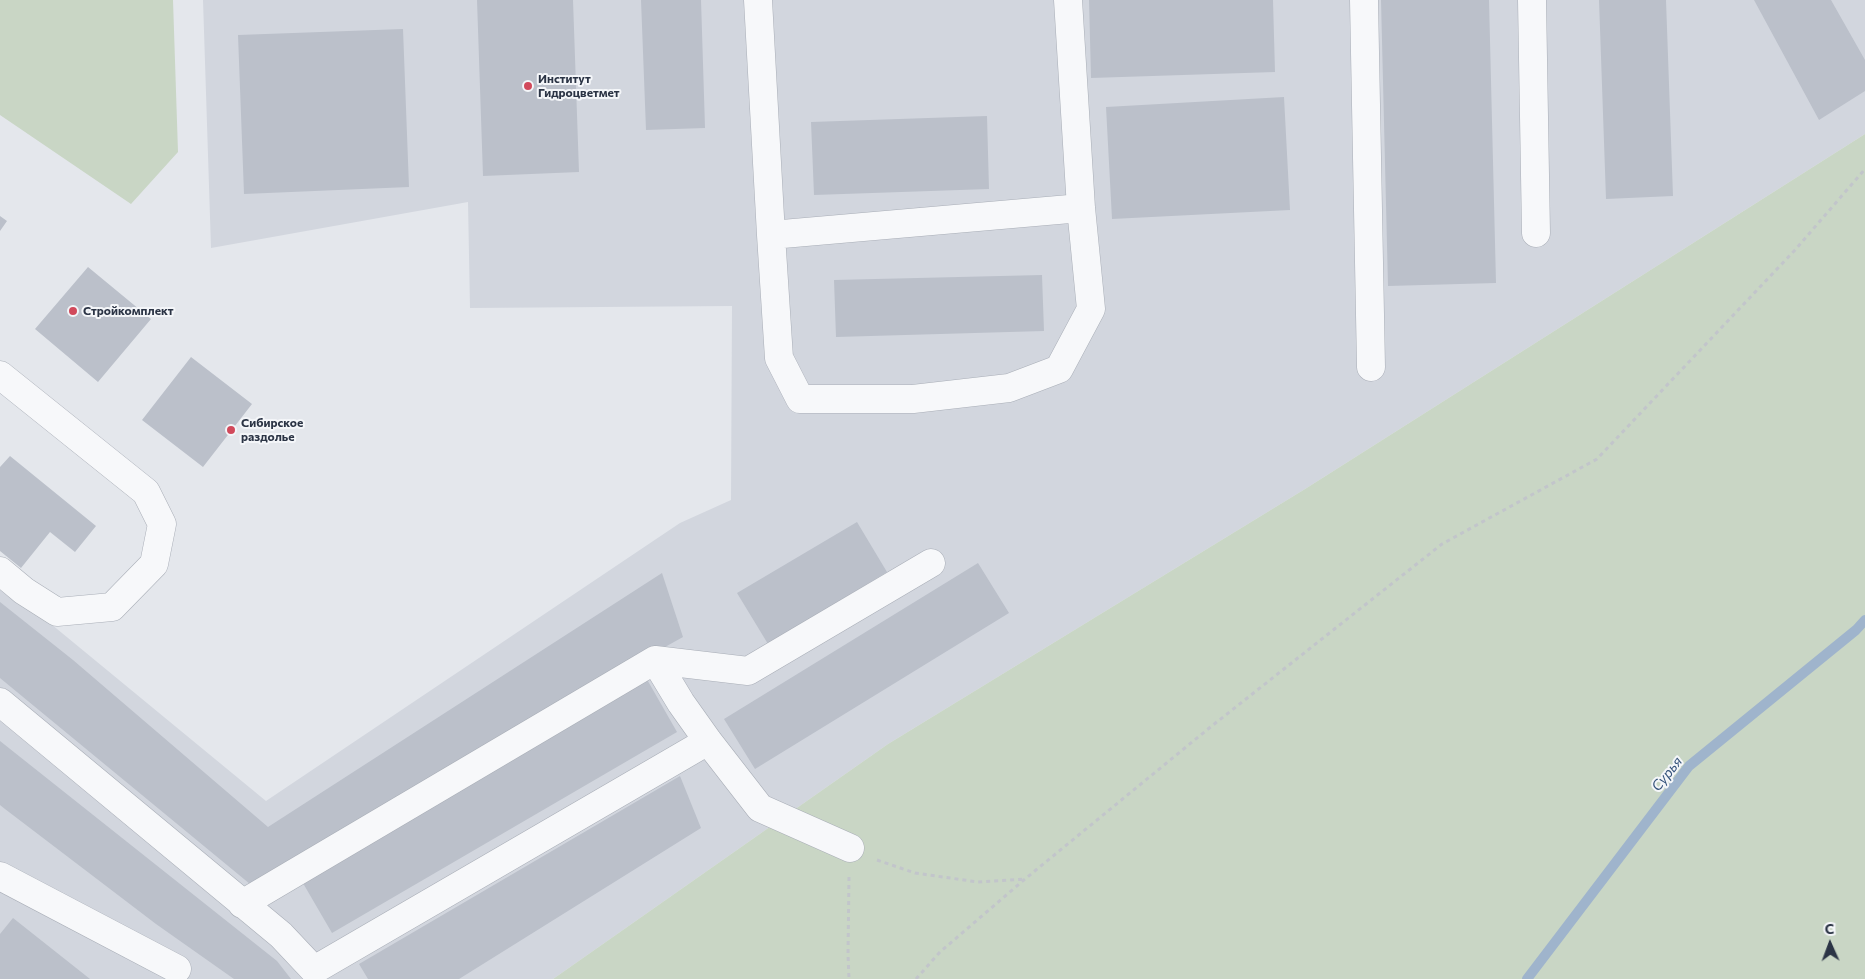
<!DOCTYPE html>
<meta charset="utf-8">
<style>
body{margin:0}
#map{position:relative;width:1865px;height:979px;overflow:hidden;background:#e4e7ec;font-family:Commissioner,sans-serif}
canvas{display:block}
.north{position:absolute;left:1805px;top:919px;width:50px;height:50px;-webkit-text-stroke:4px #f4f6f9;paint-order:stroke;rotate:358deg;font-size:14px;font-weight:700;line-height:20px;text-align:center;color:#2b3445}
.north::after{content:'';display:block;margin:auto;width:18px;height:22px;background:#2b3445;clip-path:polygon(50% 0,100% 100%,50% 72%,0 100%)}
</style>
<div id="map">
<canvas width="1865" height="979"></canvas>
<div class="north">С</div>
</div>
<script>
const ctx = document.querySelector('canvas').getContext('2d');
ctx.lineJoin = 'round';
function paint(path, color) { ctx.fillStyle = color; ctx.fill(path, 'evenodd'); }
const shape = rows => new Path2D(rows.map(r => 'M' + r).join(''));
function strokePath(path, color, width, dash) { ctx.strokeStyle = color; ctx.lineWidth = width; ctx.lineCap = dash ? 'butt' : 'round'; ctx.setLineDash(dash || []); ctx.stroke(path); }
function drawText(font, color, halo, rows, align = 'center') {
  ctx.font = font + ' Commissioner,sans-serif'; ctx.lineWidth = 4; ctx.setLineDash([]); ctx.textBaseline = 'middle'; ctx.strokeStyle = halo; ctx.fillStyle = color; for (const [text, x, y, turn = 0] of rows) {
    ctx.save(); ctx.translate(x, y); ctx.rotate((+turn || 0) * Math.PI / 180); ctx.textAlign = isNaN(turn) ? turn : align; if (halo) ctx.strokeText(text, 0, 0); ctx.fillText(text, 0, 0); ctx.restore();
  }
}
const built = shape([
 [203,0,1865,0,1865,134,1305,489,888,744,553,979,0,979,0,582,266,801,680,523,731,500,732,306,470,308,468,202,211,248]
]);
const green = shape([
 [0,0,173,0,178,152,131,204,0,115],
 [1865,134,1865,979,553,979,888,744,1305,489]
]);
const stream = shape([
 [1527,979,1689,766,1856,630,1865,620]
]);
const building = shape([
 [477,0,573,0,579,172,483,176],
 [641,0,701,0,705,128,646,130],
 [1089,0,1273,0,1275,72,1091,78],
 [1381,0,1489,0,1496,283,1388,286],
 [1599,0,1666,0,1673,196,1606,199],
 [1754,0,1831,0,1865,60,1865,91,1819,120],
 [403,29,409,187,244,194,238,35],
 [1284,97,1290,210,1112,219,1106,107],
 [987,116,989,189,814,195,811,122],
 [0,216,7,221,0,231],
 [88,267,151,319,98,382,35,329],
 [1042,275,1044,331,836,337,834,280],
 [191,357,252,404,203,467,142,420],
 [10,456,96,526,75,552,50,532,21,568,0,551,0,467],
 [857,522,887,572,768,644,737,593],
 [978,563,1009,613,755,769,724,719],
 [662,573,683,637,537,718,250,884,0,678,0,602,73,660,268,827],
 [645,676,677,732,332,933,300,878],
 [0,741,277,961,291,979,234,979,156,924,5,809,0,805],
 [680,776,701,828,459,979,368,979,359,964],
 [13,918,90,979,0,979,0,934]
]);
const path = shape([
 [877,860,915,873,978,882,1025,879],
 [849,877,848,954,849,979],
 [916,979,940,952,1025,879,1208,729,1442,544,1597,459,1795,250,1865,169]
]);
const minor = shape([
 [758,0,771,235,779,358,800,399,913,399,1009,388,1059,369,1091,309,1081,208,1068,0],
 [1364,0,1371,367],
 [1532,0,1536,233],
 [771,235,1081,208],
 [0,375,146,492,162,524,154,564,112,607,57,612,24,591,0,571],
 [655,660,681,703,708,741,760,808,850,848],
 [0,702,281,935,314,970,708,741],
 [0,876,177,969],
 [242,904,655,660,748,671,931,563]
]);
const markers = [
 [528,86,5,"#d1495b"],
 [73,311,5,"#d1495b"],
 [231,430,5,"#d1495b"]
];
const poiNames = [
 ["Институт",538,79],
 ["Гидроцветмет",538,93],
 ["Стройкомплект",83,311],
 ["Сибирское",241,423],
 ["раздолье",241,437]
];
const waterNames = [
 ["Сурья",1667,774,-51]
];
paint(built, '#d2d6de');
paint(green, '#c9d6c5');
strokePath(stream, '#9fb4cc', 10);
paint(building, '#bbc0ca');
strokePath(minor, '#a9aeb7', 29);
strokePath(path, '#c2c5cb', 3, [4, 4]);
strokePath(minor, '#f7f8fa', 28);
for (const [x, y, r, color] of markers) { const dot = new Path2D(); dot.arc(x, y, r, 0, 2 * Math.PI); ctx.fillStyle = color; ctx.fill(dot); strokePath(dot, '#f4f6f9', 2); }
drawText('bold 12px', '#2b3445', '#f4f6f9', poiNames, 'left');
drawText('italic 14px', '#34527a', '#f4f6f9', waterNames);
</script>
